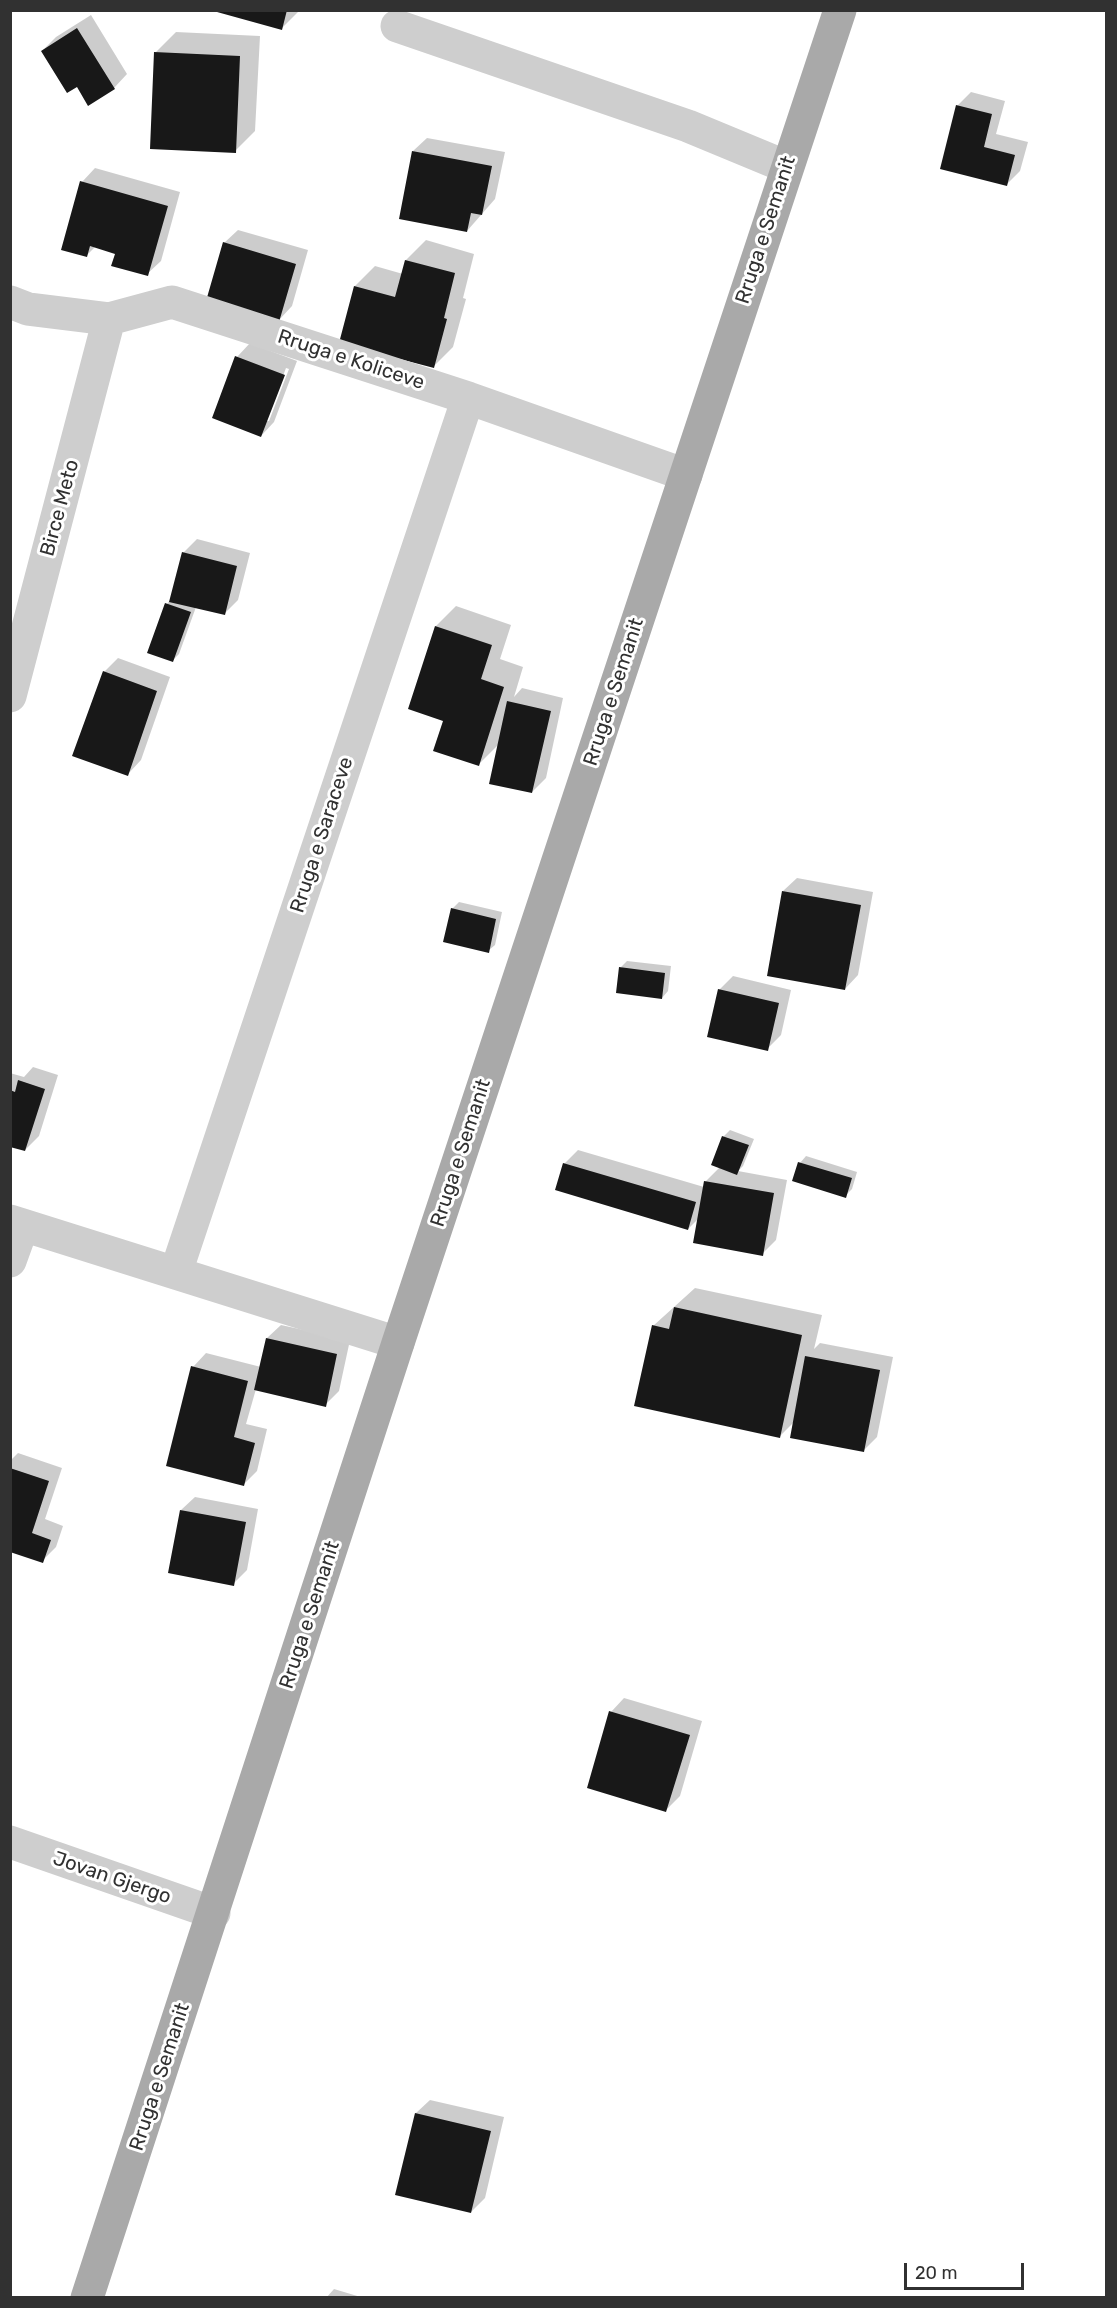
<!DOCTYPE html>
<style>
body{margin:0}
#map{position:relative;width:1117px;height:2308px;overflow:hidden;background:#fff;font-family:Rubik,sans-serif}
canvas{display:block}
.frame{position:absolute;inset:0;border:12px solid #313131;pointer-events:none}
.scale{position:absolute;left:904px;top:2263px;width:120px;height:27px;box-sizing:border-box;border:3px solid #313131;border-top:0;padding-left:8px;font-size:18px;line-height:21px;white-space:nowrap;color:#313131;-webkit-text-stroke:4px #fff;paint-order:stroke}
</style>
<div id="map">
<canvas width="1117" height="2308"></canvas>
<div class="frame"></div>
<div class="scale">20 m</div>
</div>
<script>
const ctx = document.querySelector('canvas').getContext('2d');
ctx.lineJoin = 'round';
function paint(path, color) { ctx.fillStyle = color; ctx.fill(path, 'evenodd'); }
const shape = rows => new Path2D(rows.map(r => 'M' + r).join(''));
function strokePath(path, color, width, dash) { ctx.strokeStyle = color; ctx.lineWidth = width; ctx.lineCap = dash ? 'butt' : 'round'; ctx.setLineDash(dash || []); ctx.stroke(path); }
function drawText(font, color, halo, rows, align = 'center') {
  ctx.font = font + ' Rubik,sans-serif'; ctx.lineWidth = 6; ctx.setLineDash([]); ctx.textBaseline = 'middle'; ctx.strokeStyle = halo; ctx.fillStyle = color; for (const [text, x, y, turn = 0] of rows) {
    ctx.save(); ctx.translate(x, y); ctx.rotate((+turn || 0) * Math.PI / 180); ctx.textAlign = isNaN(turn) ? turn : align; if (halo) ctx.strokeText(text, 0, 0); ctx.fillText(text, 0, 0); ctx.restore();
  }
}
const shadow = shape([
 [219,10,300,10,282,28],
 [91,15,127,74,114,88,78,85,42,51,56,37],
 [176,32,260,36,255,131,235,151,156,52],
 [971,92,1005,101,996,134,1028,142,1020,171,1007,184,957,106],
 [427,138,505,152,495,199,467,231,413,151],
 [95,168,180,192,161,261,147,274,117,253,96,246,87,255,82,182],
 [238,230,308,250,292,306,279,320,224,243],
 [426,240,474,254,463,298,466,299,453,347,433,367,340,342,355,286,375,266,403,274,406,260],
 [250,343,297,361,274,422,261,436,237,357],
 [286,368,289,369,269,421,266,421],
 [197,539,250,553,238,600,224,614,196,607,179,654,172,661,167,604,171,599,183,553],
 [456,606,511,625,500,659,523,667,514,697,522,688,563,698,546,778,532,792,500,743,479,764,444,720,436,626],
 [118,658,170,677,141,760,128,774,104,672],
 [797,878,873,892,858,975,845,989,783,891],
 [459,902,502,912,495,945,488,951,452,909],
 [627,961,671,966,668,991,662,998,621,967],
 [733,976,791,990,781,1035,767,1049,719,990],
 [33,1067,58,1075,39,1136,25,1150,10,1145,10,1073,24,1077],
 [730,1130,754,1139,743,1166,738,1171,787,1180,776,1240,762,1254,699,1218,688,1229,564,1164,578,1150,704,1187,705,1182,720,1167,713,1164,724,1136],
 [806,1156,857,1172,852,1189,845,1196,800,1163],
 [695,1288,822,1315,814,1349,820,1343,893,1357,877,1437,864,1450,794,1422,780,1436,653,1326],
 [281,1325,350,1340,339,1391,325,1405,256,1389,246,1424,267,1429,257,1471,243,1485,193,1367,206,1353,261,1367,267,1338],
 [18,1453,62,1468,45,1519,63,1526,56,1547,42,1561,10,1550,10,1461],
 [195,1497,258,1509,247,1570,233,1584,181,1510],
 [624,1698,702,1721,680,1796,666,1810,611,1712],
 [430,2100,504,2117,485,2198,471,2212,397,2194,416,2113],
 [334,2289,364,2298,326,2298]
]);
const building = shape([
 [217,10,287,10,282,30,217,12],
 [77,28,115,89,88,106,77,87,67,93,41,51],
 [154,52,240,56,236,153,150,149],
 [956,105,992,114,984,147,1015,155,1007,186,940,169],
 [412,151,492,166,482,215,471,213,467,232,399,219],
 [80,181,168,206,148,276,111,266,115,254,90,246,87,257,61,250],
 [223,242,296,264,279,322,206,301],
 [405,260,455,273,444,318,447,319,434,368,339,343,354,286,395,297],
 [235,356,285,375,261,437,212,418],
 [182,552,237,566,225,615,169,602],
 [165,603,191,612,173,662,147,653],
 [435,626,492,645,481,679,504,687,479,766,433,751,443,721,408,709],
 [103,671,157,691,128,776,72,756],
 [507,701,551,711,532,793,489,784],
 [782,891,861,905,845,990,767,976],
 [451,908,496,919,489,953,443,942],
 [619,967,665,973,662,999,616,993],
 [718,989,779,1003,768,1051,707,1037],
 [18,1080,45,1089,25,1151,10,1147,10,1090,15,1092],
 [722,1136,749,1145,737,1175,711,1165],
 [798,1162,852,1178,846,1198,792,1181],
 [563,1163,696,1202,688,1230,555,1190],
 [704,1181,774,1193,763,1256,693,1243],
 [674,1307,802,1335,780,1438,634,1406,652,1325,669,1329],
 [266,1338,337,1354,326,1407,254,1390],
 [805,1356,880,1370,864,1452,790,1438],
 [191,1366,248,1381,234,1437,255,1443,244,1486,166,1466],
 [10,1468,49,1481,32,1533,51,1540,43,1563,10,1552],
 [180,1510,246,1522,234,1586,168,1573],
 [609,1711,690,1735,666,1812,587,1788],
 [415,2113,491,2131,471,2213,395,2195]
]);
const minor = shape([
 [397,26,688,126,787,167],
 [10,302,28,309,109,319,172,302,468,398,686,475],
 [10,696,109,319],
 [10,1221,398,1343],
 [10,1261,23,1225],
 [176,1272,468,398],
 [10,1842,214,1913]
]);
const major = shape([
 [87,2298,398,1343,840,10]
]);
const streetNames = [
 ["Rruga e Semanit",766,230,-72],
 ["Rruga e Koliceve",351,360,18],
 ["Birce Meto",60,508,-75],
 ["Rruga e Semanit",614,692,-72],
 ["Rruga e Saraceve",322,835,-72],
 ["Rruga e Semanit",461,1153,-72],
 ["Rruga e Semanit",310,1615,-72],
 ["Jovan Gjergo",112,1878,19],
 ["Rruga e Semanit",160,2077,-72]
];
paint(shadow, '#0003');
paint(building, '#181818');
strokePath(minor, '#cecece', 33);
strokePath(major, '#a9a9a9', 33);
drawText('20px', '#313131', '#fff', streetNames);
</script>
